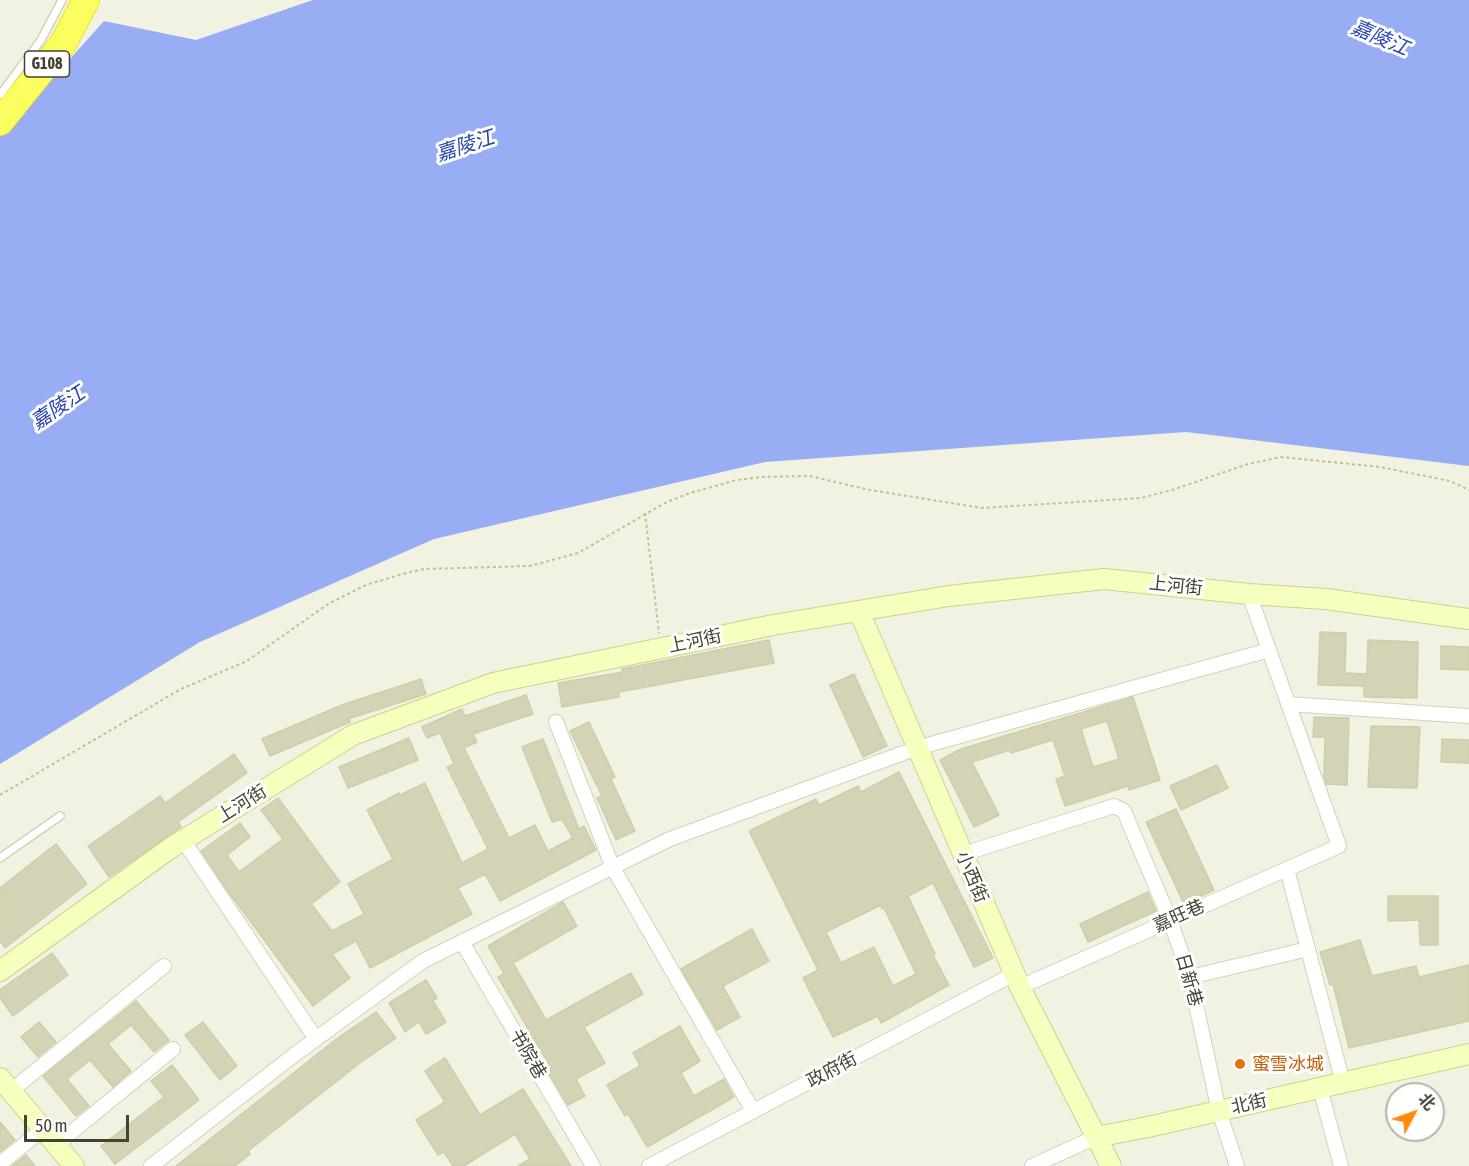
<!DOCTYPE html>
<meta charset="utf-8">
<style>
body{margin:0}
#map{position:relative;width:1469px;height:1166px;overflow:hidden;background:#f1f2e1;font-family:"Asap Condensed","Noto Sans SC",sans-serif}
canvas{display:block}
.north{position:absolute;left:1385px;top:1082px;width:60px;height:60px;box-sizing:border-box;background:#fff;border:2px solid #b4b4ad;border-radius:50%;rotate:49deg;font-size:16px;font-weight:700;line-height:24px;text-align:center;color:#444332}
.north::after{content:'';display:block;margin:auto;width:21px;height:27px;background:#ff890b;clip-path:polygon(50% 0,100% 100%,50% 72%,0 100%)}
.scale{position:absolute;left:24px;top:1115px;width:105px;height:27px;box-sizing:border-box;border:3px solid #444332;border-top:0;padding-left:8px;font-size:18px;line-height:21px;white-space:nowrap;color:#444332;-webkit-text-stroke:4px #fff;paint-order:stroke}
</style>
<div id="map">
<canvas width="1469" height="1166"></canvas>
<div class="north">北</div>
<div class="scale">50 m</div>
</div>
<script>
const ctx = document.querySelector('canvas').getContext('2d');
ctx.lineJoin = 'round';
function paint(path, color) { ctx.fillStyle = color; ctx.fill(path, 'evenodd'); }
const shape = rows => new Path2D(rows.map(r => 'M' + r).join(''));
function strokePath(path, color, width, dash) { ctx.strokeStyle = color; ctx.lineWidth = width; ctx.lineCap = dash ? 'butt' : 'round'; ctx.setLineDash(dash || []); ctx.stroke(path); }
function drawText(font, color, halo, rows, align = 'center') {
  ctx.font = font + ' "Asap Condensed","Noto Sans SC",sans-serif'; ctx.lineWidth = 6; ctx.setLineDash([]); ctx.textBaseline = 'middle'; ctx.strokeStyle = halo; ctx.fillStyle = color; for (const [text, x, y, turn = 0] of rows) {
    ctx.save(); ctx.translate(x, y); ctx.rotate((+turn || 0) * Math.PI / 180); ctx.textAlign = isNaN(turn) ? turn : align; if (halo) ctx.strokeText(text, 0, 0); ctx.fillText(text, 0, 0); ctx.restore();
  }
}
const water = shape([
 [313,0,1469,0,1469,466,1186,432,765,462,434,539,200,642,0,764,0,137,104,21,196,40]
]);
const building = shape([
 [1320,632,1346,633,1345,673,1367,674,1368,640,1418,642,1417,698,1364,697,1364,686,1318,685,1320,632],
 [769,640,774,663,619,692,619,697,562,707,558,683,623,672,622,669,769,640],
 [1441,646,1469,647,1469,670,1441,669,1441,646],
 [854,674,887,746,863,757,830,685,854,674],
 [421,679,426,694,348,719,350,722,270,756,262,739,342,705,421,679],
 [526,695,533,714,473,734,477,742,464,748,509,838,535,825,548,851,573,838,562,819,552,822,522,747,543,739,579,829,584,826,596,850,500,901,485,874,458,888,472,914,370,968,356,941,332,954,350,978,313,1006,225,887,201,851,240,823,250,837,227,855,239,872,283,839,261,810,278,798,340,882,311,904,332,931,364,914,348,884,393,859,367,810,399,793,400,795,425,783,462,863,488,849,447,767,454,764,440,733,427,738,422,727,462,709,465,716,526,695],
 [1133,697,1160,780,1129,790,1128,786,1065,806,1056,779,1065,776,1053,740,1011,753,1010,750,972,762,999,815,974,827,940,760,961,749,1133,697],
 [1107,721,1119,759,1093,767,1081,729,1107,721],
 [1314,717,1349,718,1347,785,1326,784,1324,776,1325,737,1313,737,1314,717],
 [589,722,615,777,611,779,635,831,616,840,597,798,602,796,570,731,589,722],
 [1371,726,1420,727,1417,788,1368,787,1371,726],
 [409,738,418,760,348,788,339,767,409,738],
 [1442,739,1469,740,1469,763,1441,762,1442,739],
 [234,754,247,773,178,822,181,827,109,877,88,846,160,796,165,803,234,754],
 [1217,765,1228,788,1181,810,1170,786,1217,765],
 [899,772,993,958,974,967,933,883,908,896,935,954,933,955,949,985,881,1023,878,1016,833,1037,803,978,818,970,749,831,816,799,819,805,858,786,861,792,899,772],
 [881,905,882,909,884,908,916,974,893,986,874,947,841,963,826,932,881,905],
 [1176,809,1214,890,1184,904,1146,822,1176,809],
 [56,844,87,884,5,948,0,941,0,888,56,844],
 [1148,892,1156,911,1088,942,1080,924,1148,892],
 [1388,896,1438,896,1438,945,1420,945,1419,920,1388,921,1388,896],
 [563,902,577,926,513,963,546,1020,631,973,643,994,584,1027,605,1063,576,1079,585,1096,568,1105,544,1065,548,1063,498,977,504,974,488,946,563,902],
 [752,929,769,961,723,986,740,1017,717,1030,681,969,752,929],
 [1360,940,1372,976,1416,966,1419,977,1469,965,1469,1021,1349,1048,1333,984,1330,985,1320,952,1360,940],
 [52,953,68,975,13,1016,0,998,0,990,52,953],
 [426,980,437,998,433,1001,446,1022,426,1034,419,1022,405,1032,389,1003,426,980],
 [136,1001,169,1040,154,1052,131,1025,108,1044,131,1071,113,1087,90,1060,67,1079,89,1106,76,1116,43,1076,136,1001],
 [376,1012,396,1038,360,1063,248,1151,250,1154,235,1166,176,1166,339,1037,376,1012],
 [39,1022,56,1042,38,1057,21,1037,39,1022],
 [203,1022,237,1066,220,1080,185,1035,203,1022],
 [680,1026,700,1061,681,1073,694,1096,724,1079,734,1097,647,1147,628,1114,625,1116,607,1085,640,1066,633,1053,680,1026],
 [445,1058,480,1115,523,1089,571,1166,518,1166,530,1159,515,1134,464,1166,453,1166,444,1152,438,1155,416,1120,445,1102,425,1071,445,1058],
 [172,1065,199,1100,115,1164,101,1146,164,1097,151,1081,172,1065],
 [0,1122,15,1140,0,1152,0,1122],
 [26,1155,35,1166,12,1166,26,1155]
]);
const path = shape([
 [645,513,659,633],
 [0,795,181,689,247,661,328,604,366,585,406,573,424,569,530,566,578,553,667,502,690,493,737,480,761,477,810,476,870,490,982,508,1141,498,1172,490,1248,464,1281,457,1380,467,1450,481,1469,490]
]);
const lane = shape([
 [0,95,41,40,62,0],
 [0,858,60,816]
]);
const street = shape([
 [1288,704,1469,716],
 [556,722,613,868,753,1111],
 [183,840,316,1039],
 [963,854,1114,806,1124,811,1170,920,1190,977,1219,1111,1237,1166],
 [1287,869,1343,1083],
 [462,942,593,1166],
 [1190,977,1308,949],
 [1020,987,1339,846,1249,594],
 [1320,1088,1341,1166],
 [11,1091,164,966],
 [56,1145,173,1049],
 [0,1164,43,1129],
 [151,1166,298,1052,423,961,670,839,917,748,1269,650],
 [649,1166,1014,974],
 [1032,1166,1096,1137]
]);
const secondary = shape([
 [859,611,1020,987,1111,1166],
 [0,971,172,847,353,735,493,683,773,625,949,596,1104,579,1249,594,1326,599,1469,619],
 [0,1078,74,1166],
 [1096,1137,1148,1127,1469,1054]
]);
const highway = shape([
 [0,122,63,44,86,0]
]);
const markers = [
 [1240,1064,6,"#e8710a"]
];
const shields = [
 [47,64,45]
];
const shieldNames = [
 ["G108",47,64]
];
const streetNames = [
 ["上河街",1176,586,6],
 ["上河街",695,641,-12],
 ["上河街",242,804,-32],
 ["小西街",972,877,67],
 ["嘉旺巷",1179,916,-24],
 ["日新巷",1189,980,74],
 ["书院巷",528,1054,60],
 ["政府街",832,1070,-28],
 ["北街",1249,1104,-13]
];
const foodNames = [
 ["蜜雪冰城",1252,1064]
];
const waterNames = [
 ["嘉陵江",1380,38,23],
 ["嘉陵江",465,146,-18],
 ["嘉陵江",58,408,-34]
];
paint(water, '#98adf4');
paint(building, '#d4d3b6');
strokePath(building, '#cfcea9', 1.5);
strokePath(lane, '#d2d3b8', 10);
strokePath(street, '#d2d3b8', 16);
strokePath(secondary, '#cbd28c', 22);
strokePath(highway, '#e6e627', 28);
strokePath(path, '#c0c094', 2, [3, 3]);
strokePath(lane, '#fff', 7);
strokePath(street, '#fff', 14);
strokePath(secondary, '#f7ffbe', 20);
strokePath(highway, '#faff5f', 26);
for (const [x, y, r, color] of markers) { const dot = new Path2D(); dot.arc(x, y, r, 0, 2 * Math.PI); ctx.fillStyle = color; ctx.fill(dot); strokePath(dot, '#fff', 2); }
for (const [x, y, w] of shields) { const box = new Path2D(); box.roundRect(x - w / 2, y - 13, w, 26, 4.5); ctx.fillStyle = '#fff'; ctx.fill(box); strokePath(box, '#444332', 1.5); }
drawText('bold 16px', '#444332', null, shieldNames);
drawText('18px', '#444332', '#fff', streetNames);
drawText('18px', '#c56008', '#fff', foodNames, 'left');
drawText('italic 20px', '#2644b5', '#fff', waterNames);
</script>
